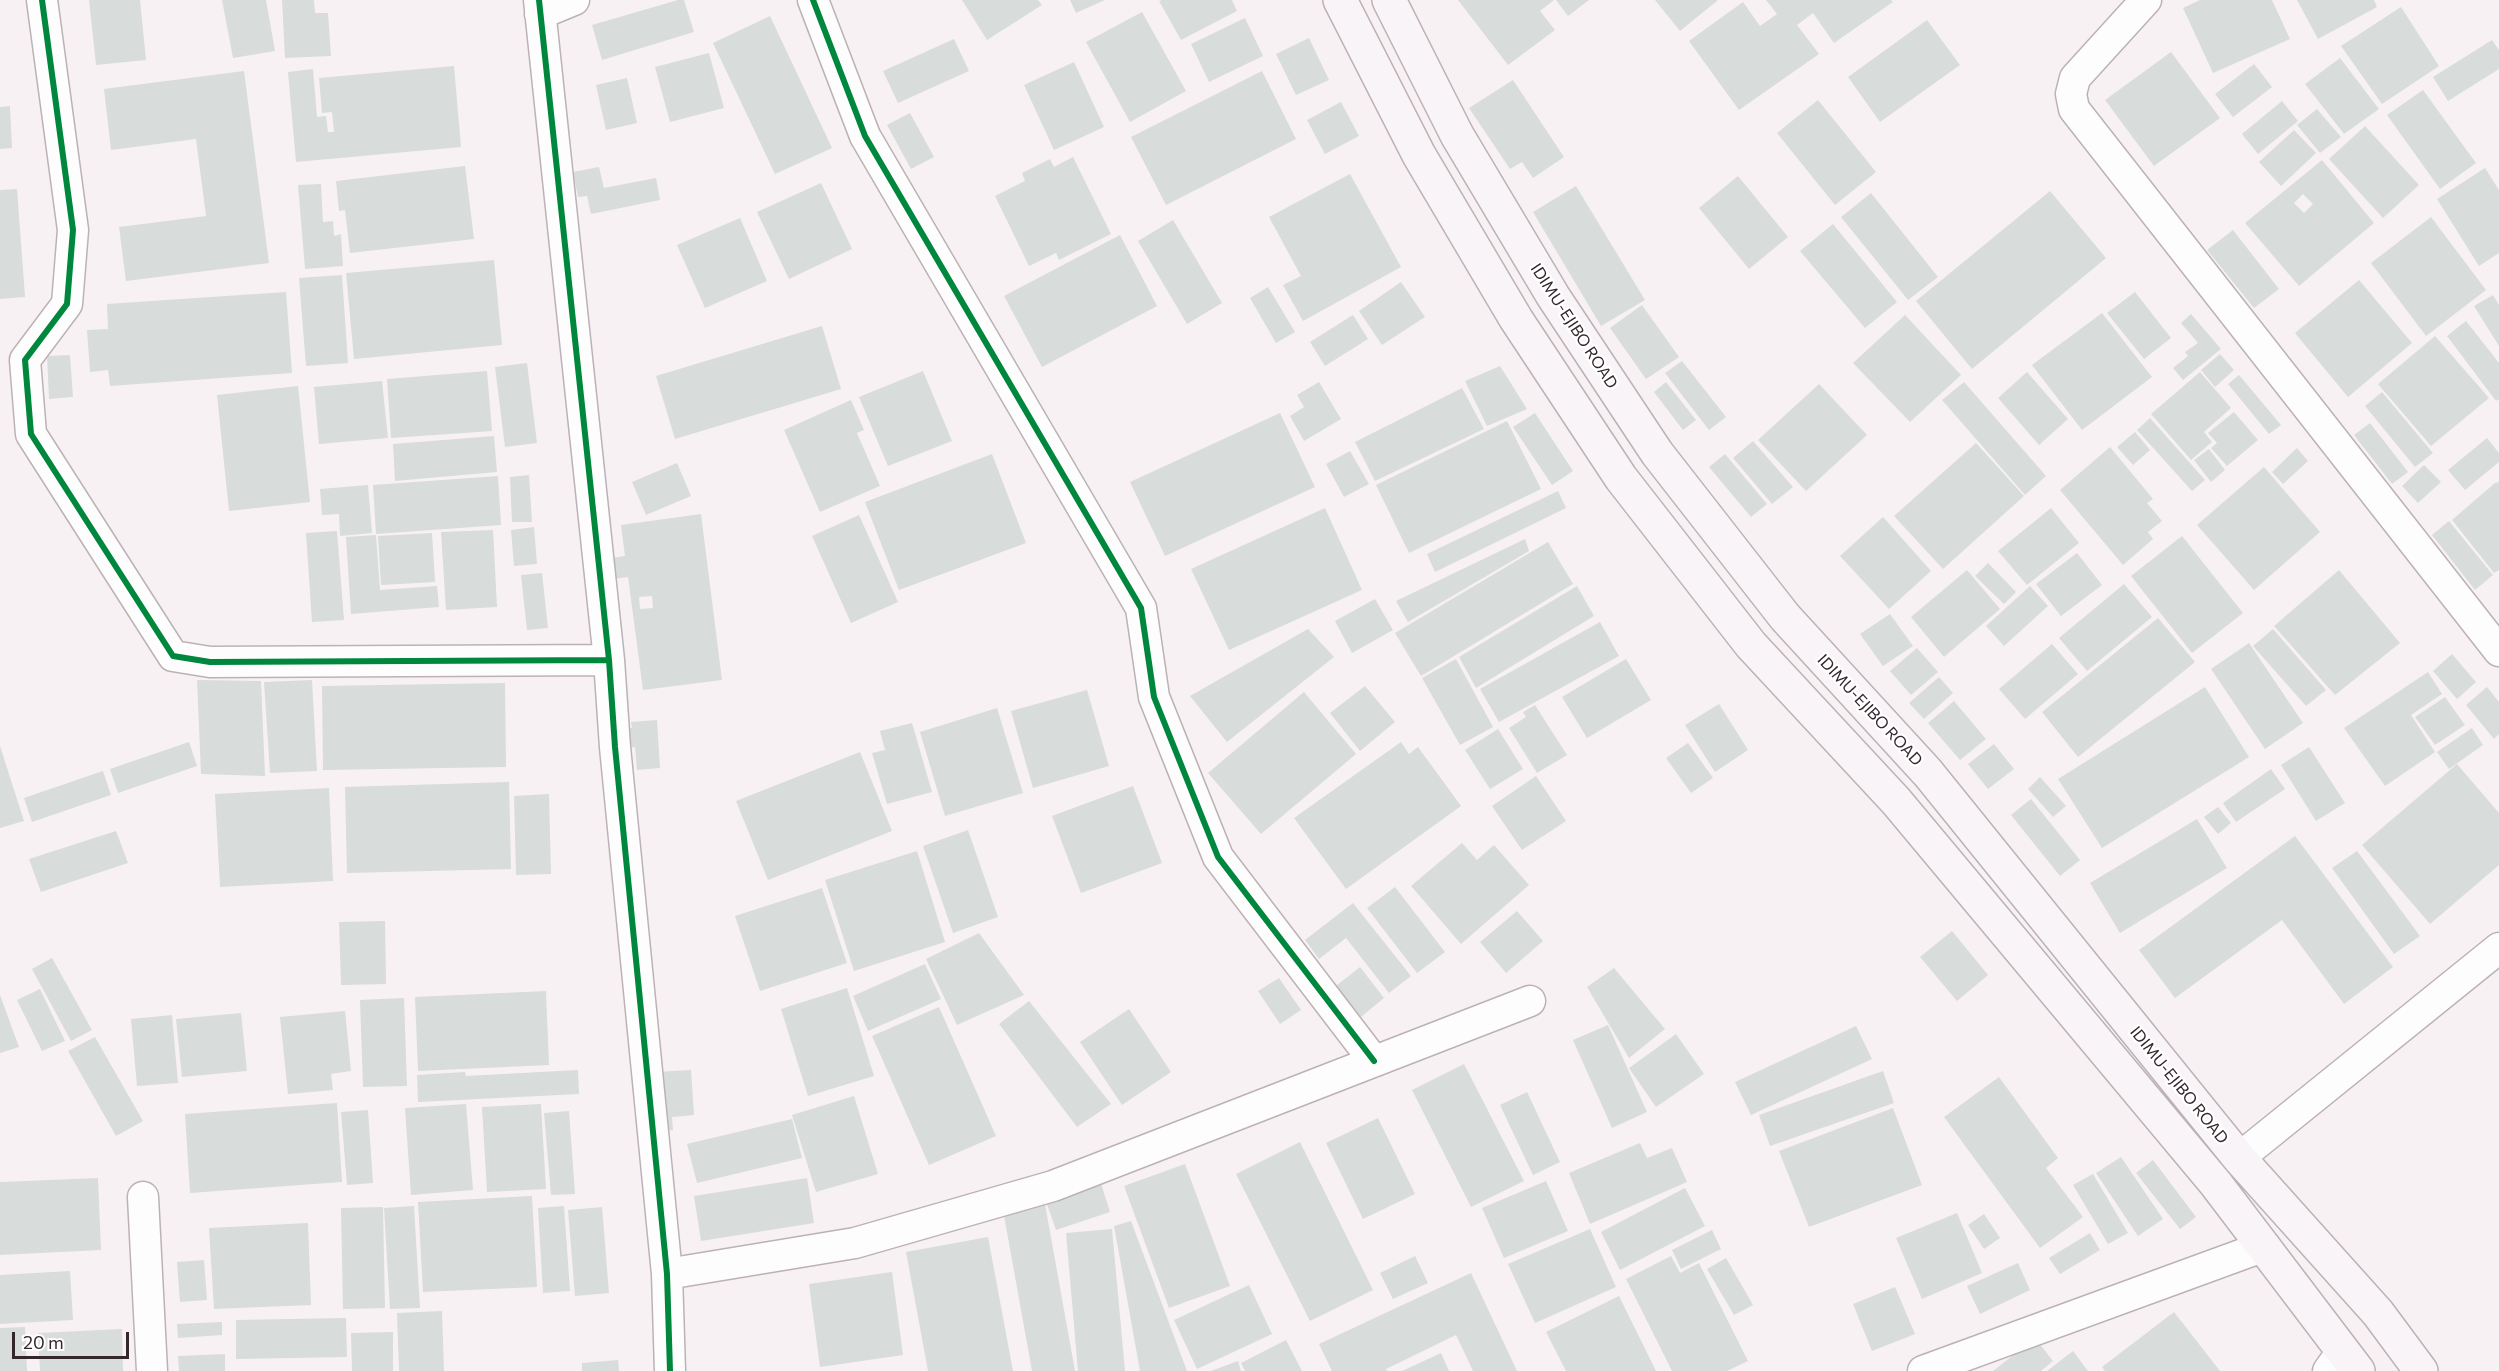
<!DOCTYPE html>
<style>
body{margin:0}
#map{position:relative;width:2499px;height:1371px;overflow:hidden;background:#f8f1f4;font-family:Commissioner,sans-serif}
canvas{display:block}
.scale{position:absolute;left:12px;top:1332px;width:117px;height:27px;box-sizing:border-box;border:3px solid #33272d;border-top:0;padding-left:8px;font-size:18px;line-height:21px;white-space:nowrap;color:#33272d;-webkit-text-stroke:4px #fff;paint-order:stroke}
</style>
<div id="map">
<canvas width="2499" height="1371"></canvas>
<div class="scale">20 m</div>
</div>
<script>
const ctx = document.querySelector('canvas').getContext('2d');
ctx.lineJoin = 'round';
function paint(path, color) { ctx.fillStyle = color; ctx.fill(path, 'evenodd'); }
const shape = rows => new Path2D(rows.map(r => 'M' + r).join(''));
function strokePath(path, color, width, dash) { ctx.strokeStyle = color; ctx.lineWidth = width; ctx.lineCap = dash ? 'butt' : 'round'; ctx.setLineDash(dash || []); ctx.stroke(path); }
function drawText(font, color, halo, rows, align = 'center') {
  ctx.font = font + ' Commissioner,sans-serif'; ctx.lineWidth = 4.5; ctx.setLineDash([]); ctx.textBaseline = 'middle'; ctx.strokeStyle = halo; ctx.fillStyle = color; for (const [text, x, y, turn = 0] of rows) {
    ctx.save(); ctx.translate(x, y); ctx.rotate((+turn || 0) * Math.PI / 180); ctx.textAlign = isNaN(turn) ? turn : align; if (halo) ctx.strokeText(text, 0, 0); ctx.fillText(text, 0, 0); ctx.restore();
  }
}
const building = shape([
 [89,0,140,0,146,60,96,65],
 [222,0,266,0,275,51,233,58],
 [282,0,314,0,315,13,328,13,331,56,285,58],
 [678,0,684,0,694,32,602,60,592,25],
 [962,0,1038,0,1042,5,987,40],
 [1070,0,1105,0,1076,13],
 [1162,0,1232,0,1237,11,1181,40,1159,1],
 [1458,0,1554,0,1540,11,1555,30,1508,65],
 [1556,0,1589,0,1568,16],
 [1655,0,1718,0,1680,31],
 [1766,0,1891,0,1893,2,1834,43,1813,13,1797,25,1819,54,1739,110,1689,41,1743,2,1760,26,1777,14],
 [2200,0,2272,0,2290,39,2213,73,2183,8],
 [2297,0,2374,0,2377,7,2318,39],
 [2401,7,2439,66,2382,104,2341,46],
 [1142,12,1186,91,1130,122,1086,42],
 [770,16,832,148,775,174,713,43],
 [1245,18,1263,56,1209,82,1191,44],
 [1927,20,1960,65,1880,122,1848,77],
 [1309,38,1329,80,1296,95,1276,54],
 [954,39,969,71,898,103,883,71],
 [2492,40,2499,50,2499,69,2448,101,2433,77],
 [2171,52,2220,118,2154,166,2105,100],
 [709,53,724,108,670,122,655,67],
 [2340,58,2379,109,2344,134,2305,84],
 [1074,62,1104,127,1054,150,1024,85],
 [2254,64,2272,87,2233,117,2215,94],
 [454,66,461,147,296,162,288,72,313,69,317,117,326,116,328,132,334,132,332,112,322,113,319,78],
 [244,71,269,263,126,281,119,227,206,216,196,139,111,150,104,89],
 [1262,71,1296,139,1166,205,1131,137],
 [627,78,637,123,606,130,596,85],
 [1513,80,1564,157,1533,178,1522,162,1510,169,1469,108],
 [2423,90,2476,163,2440,189,2387,115],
 [1818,100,1876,172,1835,205,1777,133],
 [2282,101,2298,121,2258,154,2242,134],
 [1341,102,1359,136,1325,154,1307,120],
 [10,106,12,148,0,149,0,107],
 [2317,109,2341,137,2320,153,2297,125],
 [910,113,934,157,911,169,887,125],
 [2365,126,2419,185,2383,218,2329,159],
 [2294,130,2316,153,2281,186,2259,162],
 [1073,157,1111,234,1059,260,1056,253,1029,266,995,196,1025,181,1022,173,1050,159,1054,167],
 [2322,160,2374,223,2299,286,2245,223],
 [2303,194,2313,204,2304,213,2294,203],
 [465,166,474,239,350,253,345,210,339,211,336,181],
 [599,167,604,188,656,178,660,200,591,214,587,196,578,197,573,172],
 [2485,168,2499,190,2499,253,2479,266,2437,199],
 [1350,174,1401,267,1303,321,1283,285,1301,276,1269,217],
 [1738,176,1788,237,1749,269,1699,208],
 [821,183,852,249,789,279,757,212],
 [321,184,323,222,333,221,334,236,341,234,343,266,305,269,298,185],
 [1576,186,1645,300,1601,326,1533,212],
 [17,189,25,297,0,299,0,190],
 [2050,191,2106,258,1972,369,1916,301],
 [1871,193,1938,277,1908,300,1841,217],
 [2431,217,2486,290,2426,336,2371,263],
 [740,218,767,281,705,308,677,245],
 [1173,220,1222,303,1187,324,1138,241],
 [1833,224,1897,302,1865,328,1800,251],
 [2233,230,2279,289,2254,308,2207,250],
 [1120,235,1157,306,1042,367,1004,296],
 [494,260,502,345,354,359,346,273],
 [342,275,348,363,306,366,299,278],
 [2359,280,2412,343,2348,397,2295,333],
 [1401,282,1425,317,1382,345,1359,311],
 [1268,287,1295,332,1276,343,1250,298],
 [286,292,292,373,110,386,108,370,90,372,87,330,108,329,107,304],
 [2135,292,2171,338,2144,359,2107,313],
 [2493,295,2499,305,2499,346,2474,306],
 [1642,305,1679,357,1646,379,1610,328],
 [2102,313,2152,377,2082,430,2032,365],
 [2191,314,2221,349,2183,380,2173,368,2188,356,2185,352,2198,343,2181,323],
 [1353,315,1368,339,1325,366,1310,342],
 [1905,315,1961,375,1910,422,1853,363],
 [2466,321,2499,363,2499,399,2496,401,2447,336],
 [822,326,841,389,675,439,656,376],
 [2435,336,2489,398,2431,446,2378,384],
 [2220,354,2234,370,2215,387,2201,370],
 [70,355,73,397,49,399,47,356],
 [1682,361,1726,417,1709,430,1665,373],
 [527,363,537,443,505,447,495,367],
 [1500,366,1527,409,1487,426,1465,381],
 [487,371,492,431,391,438,387,379],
 [923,371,952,441,888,466,859,397],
 [2027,372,2068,419,2039,445,1998,398],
 [2200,372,2231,408,2204,432,2212,442,2191,460,2151,414],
 [2239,375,2281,425,2269,434,2228,384],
 [382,381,388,438,319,444,314,387],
 [1319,382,1341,419,1304,441,1290,416,1304,407,1297,395],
 [1666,382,1696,420,1683,430,1654,392],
 [1964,382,2046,476,2025,495,1942,400],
 [1819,384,1867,435,1806,491,1758,440],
 [298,386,310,502,229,511,217,395],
 [1462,388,1484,429,1375,481,1355,442],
 [2382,392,2433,453,2415,467,2365,406],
 [851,400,864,430,857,433,880,486,820,512,784,430],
 [2234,412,2258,440,2227,466,2211,448,2217,443,2208,433],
 [1280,413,1315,487,1165,556,1130,482],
 [1535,413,1573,471,1552,485,1513,427],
 [2150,418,2205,480,2192,491,2137,430],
 [1507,421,1541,489,1409,553,1376,485],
 [2370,423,2408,472,2392,484,2354,435],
 [2135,432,2150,450,2133,465,2117,447],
 [494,436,497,472,395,481,393,444],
 [2487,438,2499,453,2499,462,2465,490,2448,470],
 [1753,441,1793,487,1772,504,1733,458],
 [1976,443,2024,496,1943,569,1894,516],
 [2110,447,2153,499,2147,503,2162,521,2148,532,2153,539,2123,565,2060,490],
 [2297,448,2308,461,2283,484,2272,472],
 [2209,449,2225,470,2211,482,2194,460],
 [1350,451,1369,484,1344,497,1326,464],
 [992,454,1026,543,899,590,865,502],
 [1725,454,1767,504,1751,517,1709,467],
 [677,463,691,496,646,515,632,482],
 [2424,465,2441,482,2418,503,2402,486],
 [2264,467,2320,532,2254,590,2197,525],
 [529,475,532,522,512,522,510,477],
 [498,476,501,525,376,534,373,485],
 [2499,482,2499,570,2494,573,2452,520,2495,483],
 [368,485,372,533,340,536,339,514,322,515,320,489],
 [1558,491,1566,508,1435,572,1427,554],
 [1325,508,1362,590,1229,650,1191,569],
 [2051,508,2079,543,2027,585,1998,551],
 [701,514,722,680,643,690,628,577,613,579,611,558,625,556,621,525],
 [652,596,653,608,640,609,639,597],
 [859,515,898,602,851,623,812,536],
 [1883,517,1931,571,1889,609,1840,556],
 [2449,521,2493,575,2475,590,2432,535],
 [534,527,537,564,514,566,511,530],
 [493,530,497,607,446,610,441,532],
 [337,531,344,620,312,622,306,533],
 [432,533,435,582,381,585,378,536],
 [376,535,380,590,437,586,439,607,351,614,346,537],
 [2182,536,2243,613,2192,653,2131,576],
 [1525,539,1529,551,1408,622,1396,601],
 [1548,542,1573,584,1421,676,1395,633],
 [2077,553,2102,585,2061,616,2036,584],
 [1988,563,2016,592,2004,604,1975,576],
 [1967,570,2000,609,1944,657,1911,617],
 [2339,570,2400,643,2335,695,2274,626],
 [542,573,548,628,527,630,521,575],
 [2124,584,2152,617,2087,671,2059,638],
 [1577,586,1594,616,1476,688,1459,657],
 [2030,586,2048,606,2004,646,1986,626],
 [1375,599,1393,630,1352,653,1335,621],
 [1890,614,1913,646,1883,666,1860,634],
 [2158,618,2195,662,2078,757,2042,712],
 [1600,622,1619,656,1499,722,1480,689],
 [1308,629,1334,657,1227,742,1190,696],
 [2273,629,2326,690,2306,706,2253,646],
 [2249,643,2303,723,2265,749,2211,669],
 [2052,644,2078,674,2025,719,1999,689],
 [1917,648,1938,672,1911,695,1890,671],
 [2452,654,2476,682,2457,699,2433,671],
 [1456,659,1493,727,1460,745,1422,678],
 [1626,659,1651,700,1587,738,1562,697],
 [2428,672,2442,694,2411,715,2435,752,2385,786,2344,728],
 [1939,677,1953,693,1924,719,1909,703],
 [197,680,261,681,265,776,201,774],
 [312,680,317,771,270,773,264,682],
 [505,683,506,767,323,770,322,686],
 [1365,686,1395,722,1360,751,1330,713],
 [2205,687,2249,757,2102,848,2058,779],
 [2487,687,2499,702,2499,734,2494,739,2466,705],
 [1087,690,1109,766,1033,788,1011,711],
 [1304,692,1356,754,1261,834,1208,773],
 [2445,697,2465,725,2435,745,2415,717],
 [1954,701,1986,739,1960,760,1928,723],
 [1719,704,1748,750,1715,772,1685,725],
 [1535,705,1567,755,1537,773,1509,728,1526,717,1523,712],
 [997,708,1023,793,945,816,920,732],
 [657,720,660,768,637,770,635,747,627,748,625,729,632,728,631,722],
 [912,723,932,792,887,804,872,753,885,750,880,731],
 [2472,728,2483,745,2449,769,2437,752],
 [1498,729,1523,769,1490,789,1465,750],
 [189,742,197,766,118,793,110,769],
 [1401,742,1409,754,1418,747,1461,806,1346,889,1294,818],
 [1688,743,1713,778,1691,793,1666,758],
 [1994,744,2014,769,1988,789,1968,764],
 [0,746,24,821,0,828],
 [2309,747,2345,803,2316,821,2281,765],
 [860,752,892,831,768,880,736,801],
 [2457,764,2499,813,2499,865,2430,924,2362,845],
 [2271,769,2285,789,2236,822,2223,803],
 [103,771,111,795,32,822,24,798],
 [1536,776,1566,821,1522,850,1492,806],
 [2040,777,2066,806,2053,817,2028,789],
 [509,782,511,869,347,873,345,787],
 [1133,786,1162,863,1081,893,1052,816],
 [329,788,333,881,220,887,215,794],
 [549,794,551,874,516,875,514,796],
 [2031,799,2080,860,2060,876,2011,815],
 [2218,807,2231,823,2218,834,2204,817],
 [2197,819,2227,868,2120,933,2090,883],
 [968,830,998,917,953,933,923,846],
 [116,831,128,863,41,892,29,859],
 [2295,836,2393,967,2344,1004,2282,920,2175,998,2139,950],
 [1462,843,1477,860,1494,845,1529,885,1461,944,1411,886],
 [917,851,945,942,854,971,825,880],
 [2357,851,2420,936,2394,954,2332,868],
 [1395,887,1445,952,1417,973,1367,908],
 [822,888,847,963,760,991,735,916],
 [1353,903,1411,976,1389,993,1346,938,1319,959,1305,940],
 [1517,911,1543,941,1506,973,1480,942],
 [385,921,386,984,341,985,339,922],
 [1952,931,1988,975,1957,1001,1920,957],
 [979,933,1024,995,957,1025,926,959],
 [52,958,92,1030,71,1041,32,969],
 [925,964,941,999,868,1031,853,996],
 [1360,967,1384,998,1361,1017,1336,986],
 [1614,968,1665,1029,1629,1058,1587,987],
 [1279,978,1301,1010,1280,1024,1258,991],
 [847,988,874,1076,808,1096,781,1009],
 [40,989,65,1041,42,1051,17,1000],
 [546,991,549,1065,418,1071,415,997],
 [0,995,19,1047,0,1053],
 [404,998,407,1086,363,1087,360,1000],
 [1029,1001,1111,1104,1077,1127,999,1024],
 [939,1007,996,1136,929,1165,872,1036],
 [1129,1009,1171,1072,1122,1105,1080,1042],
 [345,1011,351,1071,331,1074,333,1090,288,1094,280,1017],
 [241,1013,247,1071,182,1077,176,1019],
 [172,1015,178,1083,137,1086,131,1019],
 [1608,1025,1647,1112,1612,1128,1573,1040],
 [1856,1026,1872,1059,1751,1115,1735,1082],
 [1676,1034,1704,1074,1656,1107,1629,1068],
 [95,1037,143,1121,116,1136,68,1051],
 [1464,1064,1524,1181,1471,1207,1412,1090],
 [578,1070,579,1094,418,1102,417,1075,465,1072,466,1076],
 [691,1070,694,1115,672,1117,673,1130,660,1131,656,1072],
 [1883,1071,1894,1103,1770,1146,1759,1115],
 [1999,1077,2058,1158,2046,1168,2083,1217,2040,1248,1944,1117],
 [1527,1092,1560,1162,1533,1175,1500,1105],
 [854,1096,878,1174,816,1192,792,1115],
 [337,1103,342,1182,190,1193,185,1114],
 [466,1104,473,1190,411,1195,405,1108],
 [541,1104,546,1189,487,1192,482,1107],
 [1893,1108,1922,1185,1809,1227,1779,1151],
 [368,1110,373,1183,347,1185,341,1112],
 [569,1111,575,1194,551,1195,544,1113],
 [1378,1118,1415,1194,1363,1219,1326,1143],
 [792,1119,802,1158,697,1183,687,1144],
 [1300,1142,1373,1290,1310,1321,1236,1174],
 [1640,1143,1647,1158,1672,1148,1687,1182,1590,1224,1569,1173],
 [2121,1157,2163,1219,2138,1236,2096,1173],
 [2153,1160,2196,1217,2180,1229,2136,1173],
 [1185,1164,1230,1286,1169,1308,1124,1186],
 [2093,1174,2128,1233,2108,1244,2073,1185],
 [1099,1177,1110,1212,1056,1230,1044,1196],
 [98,1178,101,1250,0,1255,0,1182],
 [807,1178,814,1223,701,1241,694,1196],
 [1546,1181,1568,1231,1504,1258,1482,1208],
 [1685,1188,1705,1226,1620,1270,1601,1232],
 [532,1196,537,1287,423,1292,418,1202],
 [1045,1204,1075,1371,1032,1371,1003,1210],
 [414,1206,420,1308,390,1309,384,1208],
 [564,1206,570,1291,543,1293,538,1208],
 [383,1207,385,1308,343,1309,341,1208],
 [602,1207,609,1293,575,1296,568,1210],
 [1957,1213,1982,1273,1922,1299,1896,1238],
 [1984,1214,2000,1238,1984,1249,1968,1225],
 [1131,1221,1187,1371,1140,1371,1114,1226],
 [308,1223,311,1305,214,1309,209,1228],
 [1112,1229,1125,1371,1078,1371,1066,1233],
 [1590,1229,1616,1287,1535,1323,1508,1264],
 [1712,1230,1721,1249,1681,1269,1672,1250],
 [2090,1233,2100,1250,2060,1274,2049,1258],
 [988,1237,1013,1371,928,1371,906,1252],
 [1415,1256,1428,1283,1393,1299,1380,1273],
 [1671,1256,1680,1273,1699,1263,1748,1361,1727,1371,1672,1371,1626,1279],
 [1726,1258,1753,1305,1734,1315,1707,1269],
 [204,1260,207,1300,180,1302,177,1262],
 [2018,1263,2030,1290,1980,1314,1967,1286],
 [70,1271,73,1320,0,1324,0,1275],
 [892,1272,903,1355,820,1367,809,1284],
 [1471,1273,1517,1371,1473,1371,1456,1335,1386,1369,1387,1371,1332,1371,1319,1344],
 [1249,1285,1272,1334,1197,1369,1174,1320],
 [1895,1287,1915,1334,1872,1351,1853,1304],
 [1619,1296,1656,1371,1566,1371,1546,1332],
 [442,1311,444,1371,399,1371,397,1313],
 [2174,1312,2220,1371,2105,1371,2102,1367],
 [346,1318,347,1357,236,1359,236,1320],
 [222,1322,222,1335,178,1338,177,1324],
 [25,1327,27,1371,0,1371,0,1328],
 [122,1329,123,1371,40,1371,38,1333],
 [393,1332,393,1371,352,1371,351,1333],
 [2035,1338,2053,1361,2041,1371,1993,1371],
 [1286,1340,1302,1371,1245,1371,1241,1363],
 [2073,1351,2088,1371,2047,1371],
 [1441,1353,1449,1371,1402,1371],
 [225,1354,225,1371,179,1371,178,1356],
 [618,1360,619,1371,582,1371,582,1363],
 [1238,1361,1241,1371,1211,1371]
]);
const minor = shape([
 [42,0,73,230,67,304,25,360,31,434,173,656,210,662,609,660],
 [539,0,609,660,615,747,667,1274,670,1371],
 [813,0,865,136,1141,608,1154,697,1218,857,1374,1061],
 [2146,0,2075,78,2071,94,2074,109,2499,651],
 [540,14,574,0],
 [2239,1158,2499,948],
 [143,1197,152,1371],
 [667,1274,855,1243,1053,1186,1530,1001],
 [1923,1371,2265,1246],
 [2328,1371,2343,1350]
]);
const secondary = shape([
 [1340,0,1419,155,1516,319,1621,478,1751,645,1896,801,2216,1184,2358,1371],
 [1389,0,1457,135,1553,296,1657,453,1785,617,1928,773,2239,1158,2378,1313,2421,1371]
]);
const cycleway = shape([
 [42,0,73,230,67,304,25,360,31,434,173,656,210,662,609,660],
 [539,0,609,660,615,747,667,1274,670,1371],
 [813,0,865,136,1141,608,1154,697,1218,857,1374,1061]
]);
const streetNames = [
 ["IDIMU-EJIBO ROAD",1574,326,57],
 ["IDIMU-EJIBO ROAD",1870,710,47],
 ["IDIMU-EJIBO ROAD",2179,1085,51]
];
paint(building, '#d8dcdb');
strokePath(minor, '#bcb2b6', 33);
strokePath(secondary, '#bcb2b6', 36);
strokePath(minor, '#fefdfd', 30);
strokePath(secondary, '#f9f4f7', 33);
strokePath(cycleway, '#00873e', 6);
drawText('16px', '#33272d', '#fff', streetNames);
</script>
